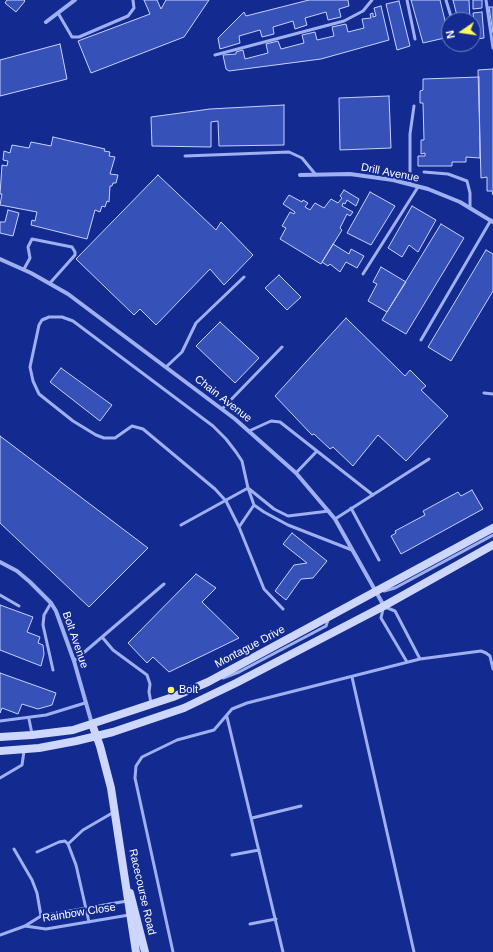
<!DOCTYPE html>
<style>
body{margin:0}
#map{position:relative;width:493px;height:952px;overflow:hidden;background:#132b91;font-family:Arial,sans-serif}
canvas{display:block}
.north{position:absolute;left:441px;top:12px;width:40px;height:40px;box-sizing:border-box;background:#132b91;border:1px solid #7180bd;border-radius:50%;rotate:257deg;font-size:11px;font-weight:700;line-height:16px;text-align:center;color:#fff}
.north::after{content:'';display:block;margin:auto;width:14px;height:18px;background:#fff75f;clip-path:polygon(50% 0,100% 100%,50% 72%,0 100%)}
</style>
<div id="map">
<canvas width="493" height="952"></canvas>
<div class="north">N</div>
</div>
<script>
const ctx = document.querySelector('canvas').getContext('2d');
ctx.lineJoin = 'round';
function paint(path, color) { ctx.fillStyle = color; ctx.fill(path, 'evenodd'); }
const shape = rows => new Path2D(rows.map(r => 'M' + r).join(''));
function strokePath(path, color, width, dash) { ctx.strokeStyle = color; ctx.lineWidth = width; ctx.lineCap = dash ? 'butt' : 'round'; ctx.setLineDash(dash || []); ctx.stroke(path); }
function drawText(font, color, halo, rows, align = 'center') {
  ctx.font = font + ' Arial,sans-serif'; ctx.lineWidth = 4; ctx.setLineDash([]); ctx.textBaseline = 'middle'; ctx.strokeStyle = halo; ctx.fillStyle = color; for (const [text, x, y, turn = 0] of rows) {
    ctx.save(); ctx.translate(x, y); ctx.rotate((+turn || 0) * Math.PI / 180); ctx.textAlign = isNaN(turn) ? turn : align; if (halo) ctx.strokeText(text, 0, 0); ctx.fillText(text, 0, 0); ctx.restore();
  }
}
const building = shape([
 [7,0,24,0,25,1,16,12,5,3,7,0],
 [144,0,157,0,161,9,166,0,209,0,184,37,91,73,78,41,150,14,144,0],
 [309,0,348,0,349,6,339,9,341,17,328,20,326,12,305,18,307,25,295,29,293,21,273,27,274,34,262,37,260,30,239,36,240,43,220,49,218,38,244,12,246,16,309,0],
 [411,0,440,0,449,37,423,43,411,0],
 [453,0,469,0,470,20,458,20,453,0],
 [473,0,482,0,482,8,473,9,473,0],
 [399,1,410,46,397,50,386,4,399,1],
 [381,6,389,40,321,59,229,71,226,69,223,55,236,54,236,52,243,50,245,59,268,53,266,44,278,41,281,49,304,43,302,35,315,32,317,40,334,36,332,27,346,24,348,32,364,28,362,19,371,18,370,14,373,13,373,17,376,16,374,8,381,6],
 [489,7,493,7,493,33,489,7],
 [482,12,484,38,476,39,473,13,482,12],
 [60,44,67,79,0,96,0,60,60,44],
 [493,69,493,195,492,191,487,191,487,177,481,178,478,70,493,69],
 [479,77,480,158,466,157,466,162,452,162,452,166,418,166,418,156,425,156,425,153,421,154,421,140,424,140,423,103,420,103,420,91,423,90,423,79,479,77],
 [389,96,391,148,340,150,339,98,389,96],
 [284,105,284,145,219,146,218,121,211,122,211,147,152,146,151,117,210,109,284,105],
 [53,137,105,149,104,151,110,152,109,156,115,157,110,174,118,175,116,183,113,183,112,186,110,186,109,202,107,201,105,207,102,206,100,212,95,210,87,239,31,225,32,220,35,221,37,212,0,205,2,194,0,194,2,165,7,166,8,161,3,160,4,151,10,153,12,145,29,148,31,142,51,146,53,137],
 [158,175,216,230,221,222,253,255,224,285,210,269,156,325,140,309,134,315,76,259,158,175],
 [344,190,359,199,356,206,347,200,345,204,343,203,342,206,353,212,350,216,347,214,340,228,342,230,321,264,280,239,286,228,282,226,290,212,294,214,295,212,283,204,289,195,302,202,303,200,308,203,305,207,310,210,315,203,324,208,331,199,338,203,342,198,340,196,344,190],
 [370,192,395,206,371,245,347,233,370,192],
 [412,206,436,220,418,252,409,245,402,257,388,248,412,206],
 [8,210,19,213,13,236,0,233,0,222,5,222,8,210],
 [441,224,464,238,406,334,382,320,441,224],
 [333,244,349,254,351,249,364,256,357,268,346,262,340,272,330,264,328,266,322,262,333,244],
 [486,250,493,254,493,291,451,361,428,347,486,250],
 [381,267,406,282,387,312,368,301,377,284,373,282,381,267],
 [279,275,301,297,287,310,265,288,279,275],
 [346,318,405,376,410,370,426,386,421,390,448,416,406,461,378,435,353,466,333,447,330,449,314,434,312,435,275,396,346,318],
 [220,322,259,358,235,383,196,346,220,322],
 [61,368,112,405,100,421,50,382,61,368],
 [0,436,148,548,89,607,0,523,0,436],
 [472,490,483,509,401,554,391,536,396,533,395,531,425,515,423,511,458,492,461,496,472,490],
 [292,533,327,561,313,578,301,579,286,600,275,591,294,565,307,563,283,544,292,533],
 [196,574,216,588,202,602,239,638,169,672,153,657,147,663,128,643,196,574],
 [0,605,33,617,27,632,40,637,38,643,43,645,44,654,41,666,0,650,0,605],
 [0,673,56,693,52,705,38,709,22,704,18,714,2,708,0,713,0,673]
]);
const service = shape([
 [407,0,415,39],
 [446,0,452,20],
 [486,0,493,48],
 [58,13,72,37,79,37,128,16,134,8,133,0],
 [215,55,344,21,363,11,372,0],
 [185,156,289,152,302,158,316,175],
 [424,172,448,174,467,181,470,193,470,207],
 [410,184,410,134,414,106],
 [24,269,30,258,28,247,32,239,72,247,75,252,75,255,50,283],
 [363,274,418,187],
 [421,340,491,220],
 [166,367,182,352,196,323,244,277],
 [484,393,493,394],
 [222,409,282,347],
 [249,431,271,421,280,422,373,495],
 [296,473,317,451],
 [254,505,239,527,264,589,283,609],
 [351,508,379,560],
 [335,519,429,459],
 [181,525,248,488,274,509,288,516,329,511],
 [239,527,226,501,215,489,143,429,132,426,115,438,104,438,96,435,73,421,39,394,33,381,30,367,39,325,42,320,49,317,62,317,73,321,213,426,226,439,236,452,242,461,248,488,254,505,264,512,288,525,352,550],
 [384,591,395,588,493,535],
 [0,595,19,606],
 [51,603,44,615,43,625,53,670],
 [385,607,395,611,420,659],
 [383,609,381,618,407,662],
 [102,637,113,650,147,675,150,684,149,692,151,703],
 [74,661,164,584],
 [352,677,414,952],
 [223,678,239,672,326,626,328,620],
 [227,717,283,952],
 [29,719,32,734],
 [0,721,46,715,85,703],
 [0,778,22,765,24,751],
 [252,818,301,806],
 [68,844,83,830,114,812],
 [14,849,32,880,37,893,41,916],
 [37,852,59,842,65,841,68,844,76,865,89,922],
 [232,855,259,850],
 [250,924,276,919],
 [25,926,46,929,129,915],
 [0,935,25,926,41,916,127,901],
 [173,952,135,778,136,766,142,757,177,740,214,730,232,709,247,703,420,659,481,651,486,653,490,656,493,669]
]);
const minor = shape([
 [46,22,75,0],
 [300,175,350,174,393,180,428,189,460,202,493,222],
 [0,259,31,273,68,294,235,419,296,473,335,519,384,606],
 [0,562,17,571,30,582,51,603,56,611,74,661,92,724]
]);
const secondary = shape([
 [92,724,100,746,111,788,136,952],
 [0,737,32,735,73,730,173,697,208,682,493,528],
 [0,751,39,748,76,741,113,732,184,708,236,683,384,606,493,545],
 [130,893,145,952]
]);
const markers = [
 [171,690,4,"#fff75f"]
];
const streetNames = [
 ["Drill Avenue",390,173,11],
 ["Chain Avenue",223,399,38],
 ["Bolt Avenue",75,640,71],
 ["Montague Drive",250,647,-28],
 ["Racecourse Road",142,892,77],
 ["Rainbow Close",79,913,-9]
];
const poiNames = [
 ["Bolt",179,690]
];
paint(building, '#3651b8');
strokePath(building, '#c6d1fd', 1);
strokePath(service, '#9eb0f2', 3);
strokePath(minor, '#9eb0f2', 4);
strokePath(secondary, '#cdd6fc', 8);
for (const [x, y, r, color] of markers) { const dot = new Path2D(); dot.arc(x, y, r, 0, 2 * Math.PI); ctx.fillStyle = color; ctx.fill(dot); strokePath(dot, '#132b91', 1.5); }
drawText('11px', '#fff', '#132b91', streetNames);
drawText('11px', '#fff', '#132b91', poiNames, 'left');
</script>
